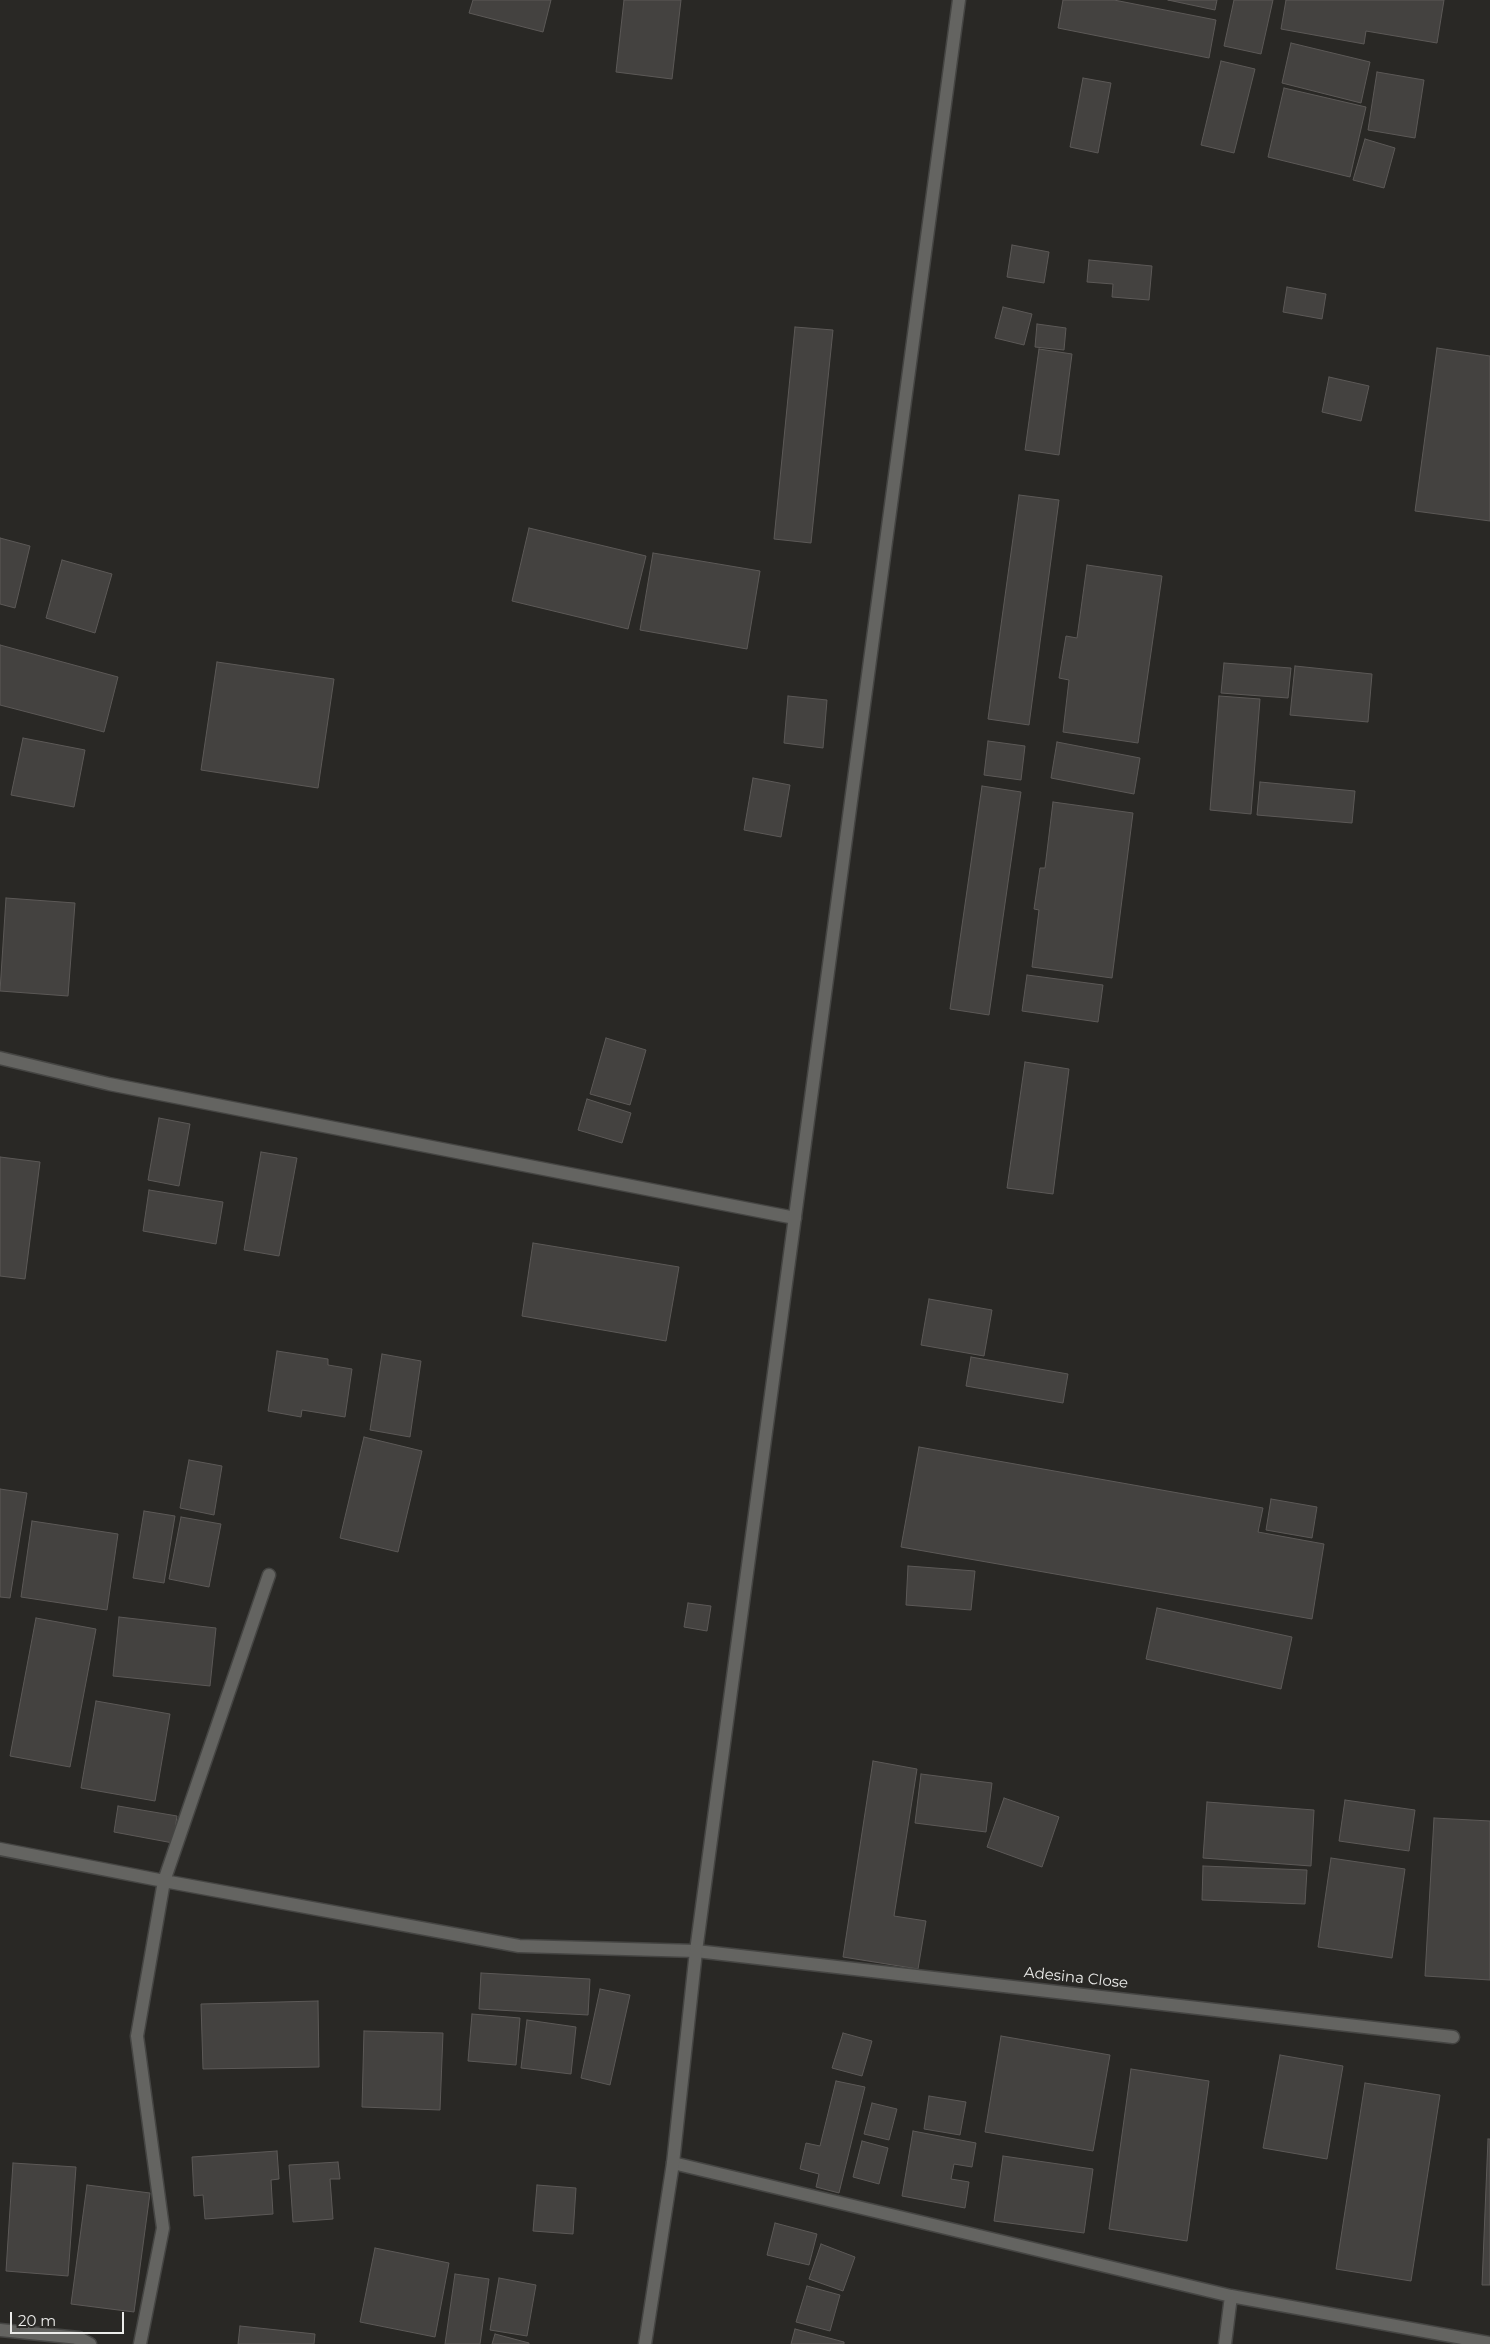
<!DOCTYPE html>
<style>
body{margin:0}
#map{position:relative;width:1490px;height:2344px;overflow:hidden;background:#292825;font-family:Montserrat,sans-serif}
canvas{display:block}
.scale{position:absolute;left:10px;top:2312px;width:114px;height:22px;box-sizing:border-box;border:2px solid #ebebe9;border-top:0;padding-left:6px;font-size:15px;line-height:18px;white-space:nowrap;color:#ebebe9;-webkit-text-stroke:4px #292825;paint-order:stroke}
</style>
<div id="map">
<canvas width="1490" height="2344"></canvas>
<div class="scale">20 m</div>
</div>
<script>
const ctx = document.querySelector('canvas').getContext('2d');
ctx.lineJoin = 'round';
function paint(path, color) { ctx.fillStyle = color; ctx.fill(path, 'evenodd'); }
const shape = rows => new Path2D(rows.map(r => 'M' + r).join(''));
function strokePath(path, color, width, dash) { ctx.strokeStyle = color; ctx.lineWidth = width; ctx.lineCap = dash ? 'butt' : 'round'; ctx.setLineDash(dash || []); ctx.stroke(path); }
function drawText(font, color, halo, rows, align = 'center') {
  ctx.font = font + ' Montserrat,sans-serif'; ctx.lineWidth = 4; ctx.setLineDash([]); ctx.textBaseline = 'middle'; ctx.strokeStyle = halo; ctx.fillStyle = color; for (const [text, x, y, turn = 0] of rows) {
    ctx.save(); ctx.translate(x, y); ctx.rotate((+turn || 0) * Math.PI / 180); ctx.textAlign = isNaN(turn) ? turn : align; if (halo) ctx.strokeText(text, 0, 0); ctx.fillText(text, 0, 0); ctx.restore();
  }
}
const building = shape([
 [473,0,551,0,543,32,469,13,473,0],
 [624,0,681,0,672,79,616,72,624,0],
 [1063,0,1114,0,1216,20,1209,58,1058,28,1063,0],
 [1168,0,1217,0,1215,10,1168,0],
 [1234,0,1273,0,1261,54,1224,46,1234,0],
 [1286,0,1444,0,1437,43,1366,31,1364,44,1281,29,1286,0],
 [1291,43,1370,62,1361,103,1282,83,1291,43],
 [1221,61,1255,69,1234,153,1201,145,1221,61],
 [1377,72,1424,80,1415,138,1368,130,1377,72],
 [1083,78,1111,83,1098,153,1070,147,1083,78],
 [1284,88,1366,107,1350,177,1268,157,1284,88],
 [1365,139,1395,148,1384,188,1353,180,1365,139],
 [1012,245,1049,252,1044,283,1007,277,1012,245],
 [1089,260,1152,266,1149,300,1112,297,1113,284,1087,282,1089,260],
 [1287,287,1326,294,1322,319,1283,312,1287,287],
 [1003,307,1032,314,1024,345,995,338,1003,307],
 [1037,324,1066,328,1064,350,1035,347,1037,324],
 [795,327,833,330,811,543,774,539,795,327],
 [1437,348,1490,356,1490,521,1415,511,1437,348],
 [1039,349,1072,354,1059,455,1025,450,1039,349],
 [1329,377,1369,386,1361,421,1322,412,1329,377],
 [1019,495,1059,500,1029,725,988,719,1019,495],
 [529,528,646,556,628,629,512,601,529,528],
 [0,538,30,546,15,608,0,604,0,538],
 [653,553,760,571,747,649,640,630,653,553],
 [62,560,112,574,95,633,46,618,62,560],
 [1087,565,1162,576,1138,743,1063,732,1069,680,1059,678,1066,636,1077,638,1087,565],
 [0,645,118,677,104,732,0,705,0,645],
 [217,662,334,679,318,788,201,770,217,662],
 [1224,663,1291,668,1288,698,1221,693,1224,663],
 [1295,666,1372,674,1368,722,1290,715,1295,666],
 [788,696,827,700,823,748,784,743,788,696],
 [1219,696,1260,699,1251,814,1210,810,1219,696],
 [23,738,85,750,74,807,11,795,23,738],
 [988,741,1025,746,1021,780,984,775,988,741],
 [1057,742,1140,758,1134,794,1051,778,1057,742],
 [753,778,790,785,781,837,744,830,753,778],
 [1260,782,1355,791,1352,823,1257,815,1260,782],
 [982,786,1021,792,989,1015,950,1009,982,786],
 [1053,802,1133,813,1112,978,1032,967,1039,910,1034,909,1040,868,1045,868,1053,802],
 [6,898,75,903,68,996,0,991,6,898],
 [1027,975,1103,985,1098,1022,1022,1011,1027,975],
 [606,1038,646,1050,630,1105,590,1094,606,1038],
 [1025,1062,1069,1069,1053,1194,1007,1188,1025,1062],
 [587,1099,631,1113,622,1143,578,1130,587,1099],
 [159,1118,190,1124,179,1186,148,1180,159,1118],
 [261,1152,297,1158,279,1256,244,1250,261,1152],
 [0,1157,40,1162,25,1279,0,1276,0,1157],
 [149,1190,223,1202,216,1244,143,1231,149,1190],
 [533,1243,679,1267,666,1341,522,1316,533,1243],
 [929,1299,992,1310,984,1356,921,1345,929,1299],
 [277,1351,328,1359,328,1365,352,1369,345,1417,302,1410,301,1417,268,1411,277,1351],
 [382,1354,421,1361,410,1437,370,1430,382,1354],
 [971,1357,1068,1374,1063,1403,966,1386,971,1357],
 [364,1437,422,1451,398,1552,340,1538,364,1437],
 [919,1447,1263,1508,1258,1532,1324,1544,1312,1619,901,1547,919,1447],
 [189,1460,222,1466,214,1515,180,1508,189,1460],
 [0,1489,27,1493,10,1598,0,1597,0,1489],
 [1271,1499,1317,1507,1312,1538,1266,1530,1271,1499],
 [144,1511,175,1516,164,1583,133,1578,144,1511],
 [181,1517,221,1524,209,1587,169,1579,181,1517],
 [32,1521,118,1534,107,1610,21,1597,32,1521],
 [908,1566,975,1571,971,1610,906,1605,908,1566],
 [688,1603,711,1606,707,1631,684,1627,688,1603],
 [1157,1608,1292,1637,1281,1689,1146,1659,1157,1608],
 [119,1617,216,1628,210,1686,113,1676,119,1617],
 [36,1618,96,1629,70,1767,10,1756,36,1618],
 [96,1701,170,1714,155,1801,81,1788,96,1701],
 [873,1761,917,1769,894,1916,926,1921,918,1969,843,1957,873,1761],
 [921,1774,992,1783,986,1832,915,1823,921,1774],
 [1004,1798,1059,1817,1042,1867,987,1847,1004,1798],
 [1345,1800,1415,1810,1409,1851,1339,1841,1345,1800],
 [1207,1802,1314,1810,1311,1866,1203,1858,1207,1802],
 [118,1806,177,1816,173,1843,114,1832,118,1806],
 [1434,1818,1490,1821,1490,1980,1425,1976,1434,1818],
 [1331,1858,1405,1869,1392,1958,1318,1947,1331,1858],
 [1203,1866,1307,1870,1305,1904,1202,1900,1203,1866],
 [481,1973,590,1979,588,2015,479,2009,481,1973],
 [600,1989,630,1995,610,2085,581,2078,600,1989],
 [318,2001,319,2067,203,2069,201,2004,318,2001],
 [472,2014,520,2018,516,2065,468,2061,472,2014],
 [527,2020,576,2027,571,2074,521,2068,527,2020],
 [364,2031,443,2033,440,2110,362,2107,364,2031],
 [843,2033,872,2041,862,2076,832,2068,843,2033],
 [1001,2036,1110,2055,1093,2151,985,2132,1001,2036],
 [1280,2055,1343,2066,1327,2159,1263,2148,1280,2055],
 [1131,2069,1209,2081,1187,2241,1109,2229,1131,2069],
 [836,2081,865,2087,839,2193,816,2187,819,2174,800,2169,806,2143,820,2146,836,2081],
 [1365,2083,1440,2095,1411,2281,1336,2269,1365,2083],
 [929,2096,966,2102,960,2135,924,2129,929,2096],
 [872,2103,897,2109,889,2140,864,2134,872,2103],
 [913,2131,976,2143,972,2167,954,2164,951,2179,969,2182,965,2208,902,2196,913,2131],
 [1488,2139,1490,2139,1490,2285,1482,2285,1488,2139],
 [862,2141,888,2148,879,2184,853,2177,862,2141],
 [277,2151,279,2179,271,2180,273,2214,205,2219,203,2195,194,2196,192,2157,277,2151],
 [1003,2156,1093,2169,1084,2233,994,2221,1003,2156],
 [338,2162,340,2179,330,2179,333,2219,293,2222,289,2165,338,2162],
 [13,2163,76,2167,68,2276,6,2271,13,2163],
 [87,2185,150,2193,134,2312,71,2304,87,2185],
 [537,2185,576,2188,573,2234,533,2231,537,2185],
 [775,2223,817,2234,809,2265,767,2255,775,2223],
 [821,2244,855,2257,843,2291,809,2279,821,2244],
 [375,2248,449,2263,435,2337,360,2322,375,2248],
 [455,2274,489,2279,480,2344,445,2344,455,2274],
 [499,2278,536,2285,527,2336,490,2330,499,2278],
 [807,2286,840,2295,830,2331,796,2322,807,2286],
 [240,2326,315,2334,314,2344,238,2344,240,2326],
 [795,2329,844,2342,844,2344,791,2344,795,2329],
 [495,2334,529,2343,529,2344,492,2344,495,2334]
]);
const street = shape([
 [0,1058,109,1084,795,1218],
 [0,1849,164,1881,519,1946,696,1951,1453,2037],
 [673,2163,1231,2296,1490,2343],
 [0,2330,79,2338],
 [80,2344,79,2338,90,2344],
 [140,2344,163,2228,137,2036,164,1881,269,1575],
 [1225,2344,1231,2296]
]);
const secondary = shape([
 [645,2344,673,2163,696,1951,959,0]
]);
const streetNames = [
 ["Adesina Close",1076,1978,6]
];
paint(building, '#444240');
strokePath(building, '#5c5957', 1);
strokePath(street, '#454543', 15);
strokePath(secondary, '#454543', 15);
strokePath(street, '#646461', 12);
strokePath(secondary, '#646461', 12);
drawText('15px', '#ebebe9', '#292825', streetNames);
</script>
